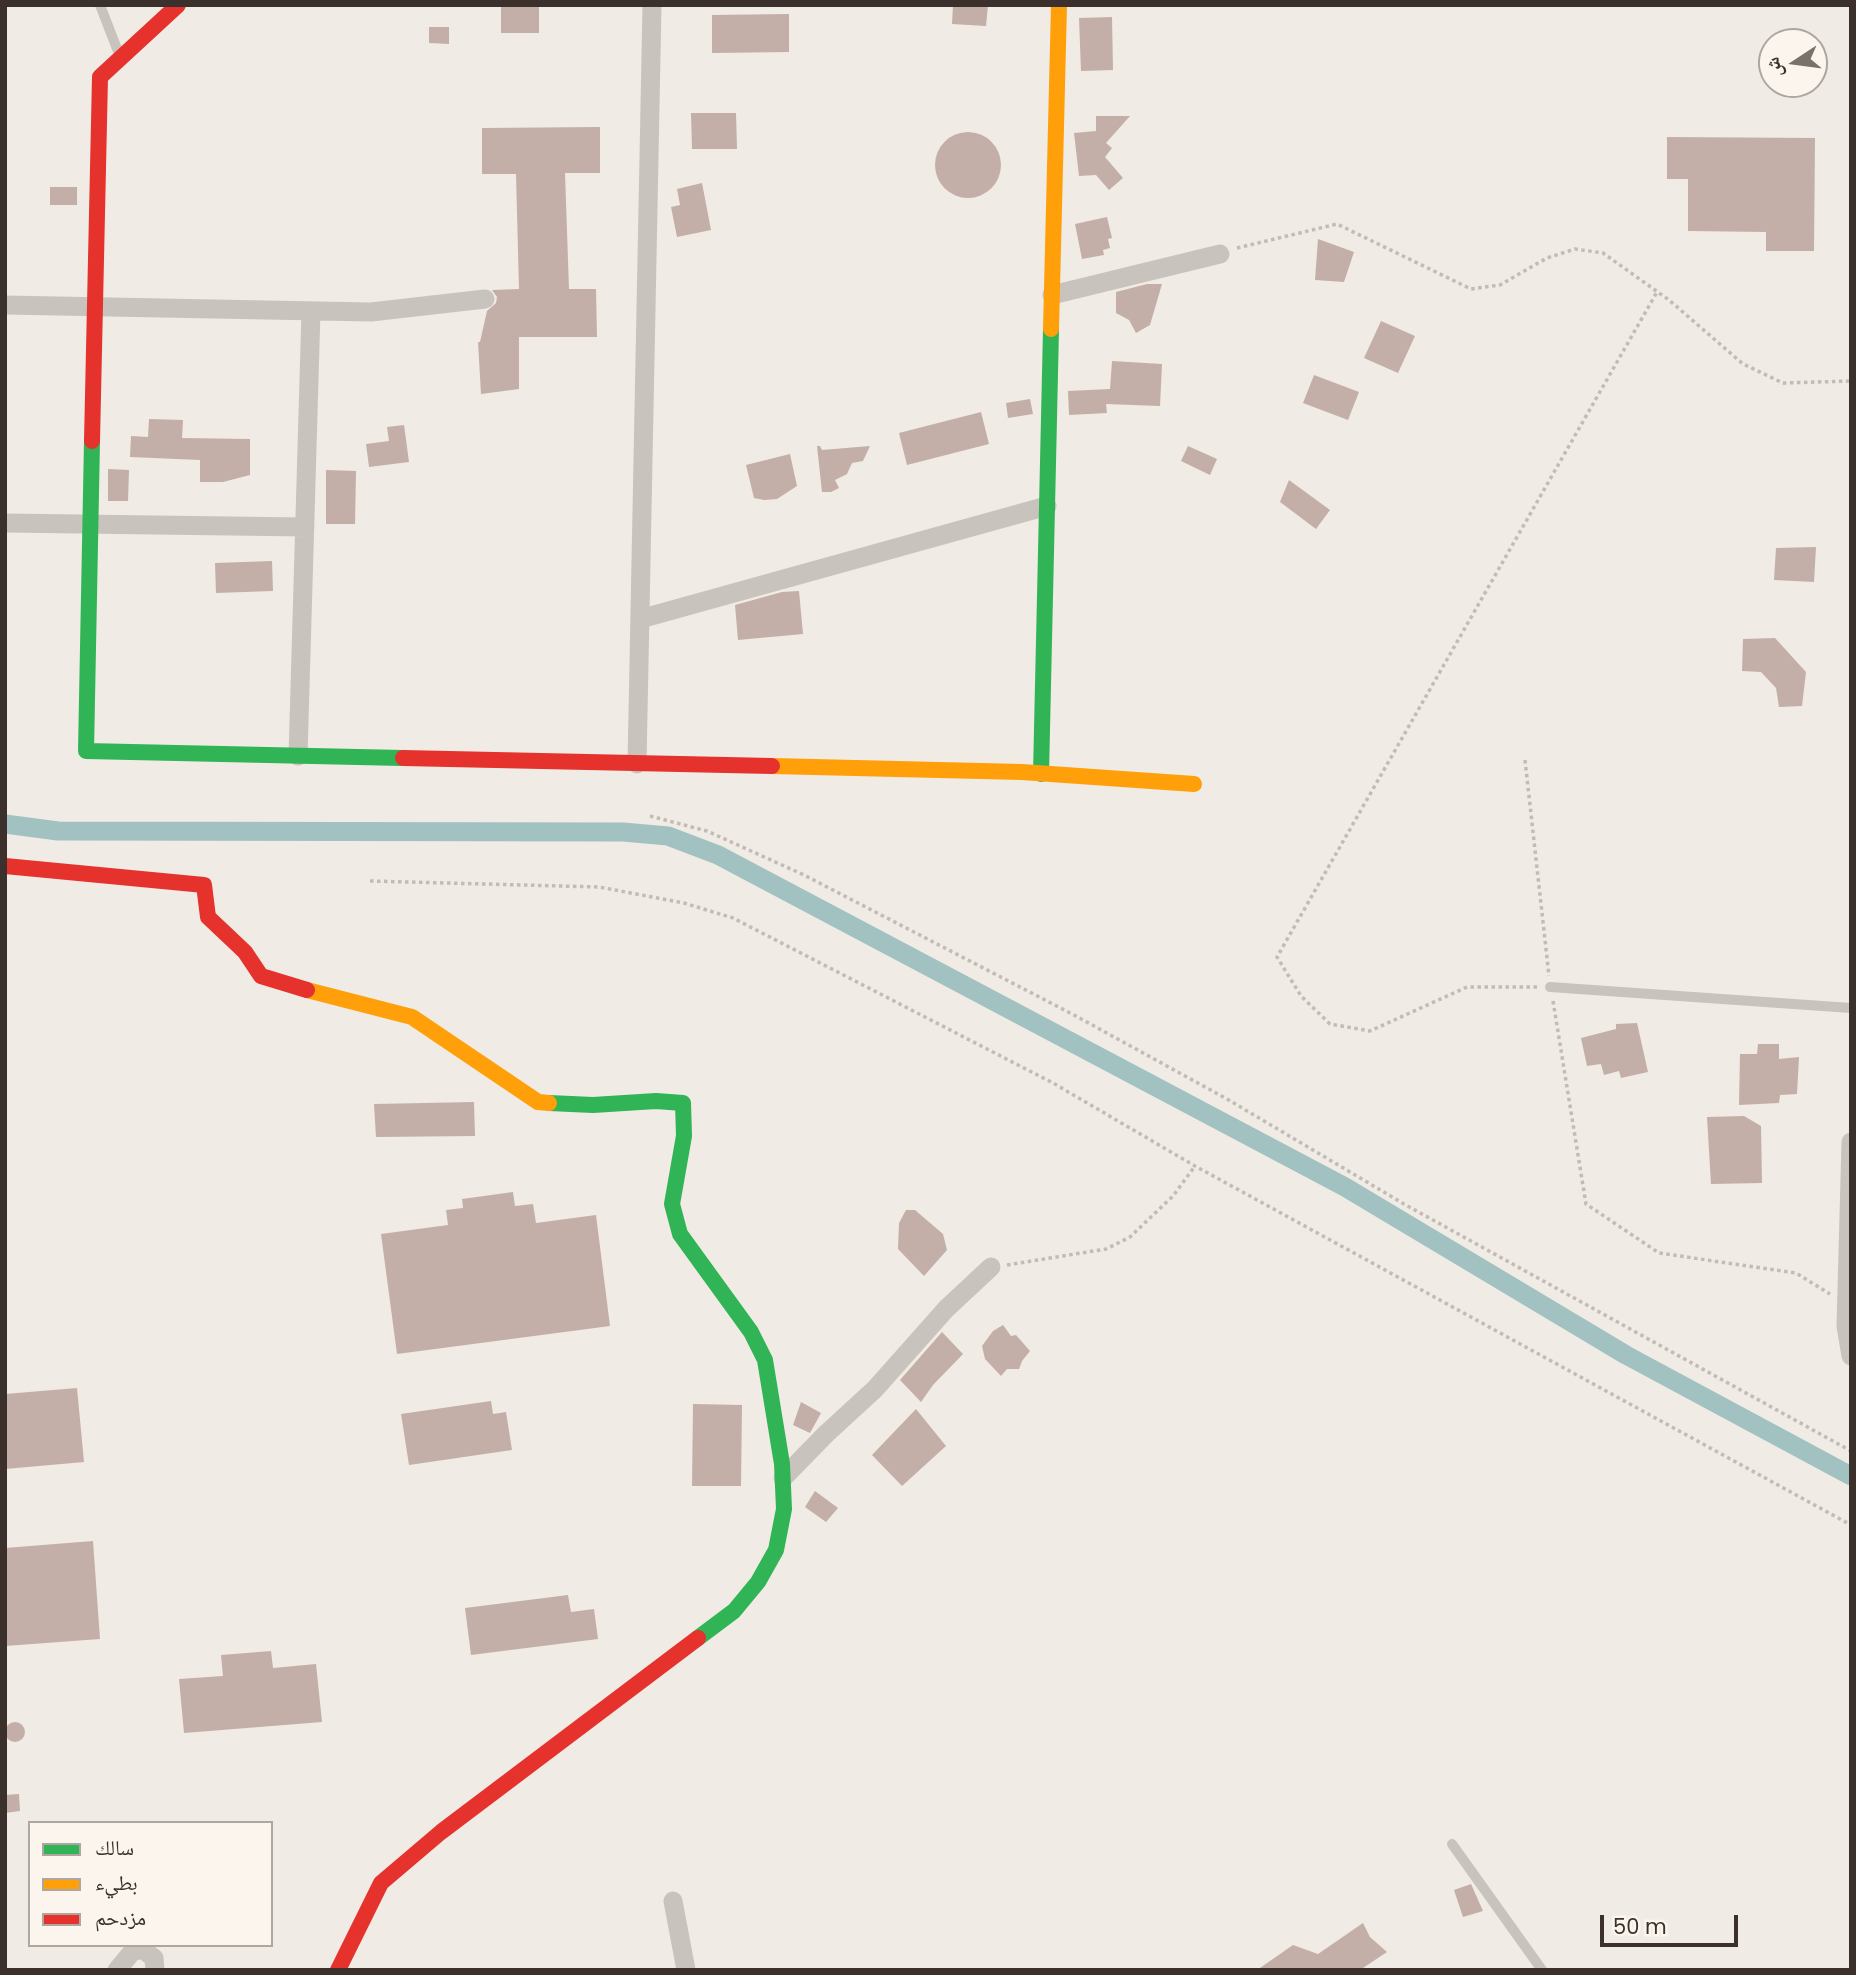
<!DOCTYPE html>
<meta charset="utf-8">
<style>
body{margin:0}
#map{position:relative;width:1856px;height:1975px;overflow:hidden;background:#f0ebe5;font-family:Poppins,"Noto Naskh Arabic",sans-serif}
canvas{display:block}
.frame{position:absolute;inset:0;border:7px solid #3b302b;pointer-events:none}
.legend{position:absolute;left:28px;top:1821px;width:245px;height:126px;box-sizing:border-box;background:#fbf5ee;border:2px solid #aea6a0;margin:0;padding:9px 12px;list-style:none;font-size:21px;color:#3b302b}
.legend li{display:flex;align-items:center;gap:14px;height:35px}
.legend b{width:35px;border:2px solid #aea6a0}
.north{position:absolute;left:1758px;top:28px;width:70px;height:70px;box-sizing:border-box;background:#fbf5ee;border:2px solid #aea6a0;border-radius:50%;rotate:257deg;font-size:19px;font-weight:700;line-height:28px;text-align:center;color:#3b302b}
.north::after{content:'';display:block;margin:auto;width:24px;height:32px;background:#7a716c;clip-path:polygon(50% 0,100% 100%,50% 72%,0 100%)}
.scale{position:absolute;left:1600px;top:1915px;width:138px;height:32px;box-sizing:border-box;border:4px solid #3b302b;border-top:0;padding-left:9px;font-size:21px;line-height:24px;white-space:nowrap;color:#3b302b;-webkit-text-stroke:5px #fbf5ee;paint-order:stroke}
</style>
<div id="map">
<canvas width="1856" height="1975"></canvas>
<div class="frame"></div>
<ul class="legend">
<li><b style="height:9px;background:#30b455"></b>سالك</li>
<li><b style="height:9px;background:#ff9f0a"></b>بطيء</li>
<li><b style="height:9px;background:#e5322d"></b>مزدحم</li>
</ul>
<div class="north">ش</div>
<div class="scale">50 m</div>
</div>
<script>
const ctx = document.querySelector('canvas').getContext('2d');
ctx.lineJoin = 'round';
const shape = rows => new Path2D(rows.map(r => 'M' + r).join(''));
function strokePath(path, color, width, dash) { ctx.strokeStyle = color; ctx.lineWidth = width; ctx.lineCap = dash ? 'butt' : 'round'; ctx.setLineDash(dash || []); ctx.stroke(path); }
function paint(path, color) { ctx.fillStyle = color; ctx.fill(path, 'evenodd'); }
const canal = shape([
 [5,824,58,831,623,832,668,836,718,855,1345,1187,1626,1355,1851,1476]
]);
const building = shape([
 [501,5,539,5,539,33,501,33],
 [953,5,988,5,986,26,952,24],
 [789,14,789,52,712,53,712,15],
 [1112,17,1113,70,1081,71,1079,18],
 [429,27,449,27,449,44,429,43],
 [691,113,736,113,737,149,692,149],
 [1096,116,1130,116,1106,143,1112,148,1105,157,1123,178,1109,190,1096,175,1079,176,1074,133,1096,131],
 [600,127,600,173,565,173,569,289,596,289,597,337,519,337,519,389,481,394,478,342,480,342,487,311,496,303,497,297,492,290,519,289,516,174,482,174,482,128],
 '935 165a33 33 0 1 1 66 0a33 33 0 1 1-66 0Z',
 [1667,137,1815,138,1814,251,1766,251,1766,232,1688,231,1688,179,1667,179],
 [702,183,711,230,677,237,671,207,680,205,677,189],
 [50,187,77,187,77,205,50,205],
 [1107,217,1112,238,1108,239,1110,248,1103,250,1104,255,1082,259,1075,224],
 [1318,239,1354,252,1344,282,1315,280],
 [1147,284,1162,284,1150,325,1136,333,1129,320,1116,313,1116,292],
 [1381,321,1415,336,1398,373,1364,358],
 [1112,361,1162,364,1160,406,1106,404,1107,413,1069,415,1068,391,1110,389],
 [1314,375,1359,392,1348,420,1303,403],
 [1030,399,1033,414,1008,418,1006,403],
 [981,412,989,444,907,465,899,433],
 [149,419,183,420,182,438,250,439,250,475,223,482,200,482,200,460,130,457,131,436,148,437],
 [404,425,409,462,369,467,366,444,389,441,387,427],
 [817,446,820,446,822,450,870,446,863,461,852,463,847,474,835,480,839,488,831,492,822,492],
 [1188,446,1217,459,1210,475,1181,461],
 [790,454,797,486,777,499,764,500,754,498,746,465],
 [108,469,129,470,128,501,108,501],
 [326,470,356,471,355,524,326,524],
 [1289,480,1330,510,1316,529,1280,502],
 [1816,547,1814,582,1774,580,1776,548],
 [272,561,273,591,216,593,215,563],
 [799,591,803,634,738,640,735,605,782,592],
 [1775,638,1806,672,1802,706,1779,707,1776,688,1761,672,1742,671,1743,639],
 [1637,1023,1648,1072,1621,1078,1619,1071,1604,1075,1601,1064,1587,1066,1581,1038,1616,1029,1616,1024],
 [1758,1044,1779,1044,1779,1059,1799,1057,1797,1094,1780,1095,1779,1103,1739,1105,1740,1054,1757,1054],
 [474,1102,475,1136,376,1137,374,1104],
 [1744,1116,1761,1126,1762,1183,1711,1184,1707,1117],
 [513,1192,515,1206,533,1204,536,1223,596,1215,610,1326,397,1354,381,1234,448,1225,446,1210,463,1208,462,1199],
 [906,1210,915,1210,943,1234,947,1250,924,1276,898,1249,899,1223],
 [1003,1325,1011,1336,1016,1335,1030,1351,1022,1361,1019,1369,1007,1369,1001,1376,985,1359,982,1346,993,1331],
 [942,1332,963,1354,933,1385,921,1402,900,1380],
 [77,1388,84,1462,5,1469,5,1394],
 [491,1401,493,1414,506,1412,512,1450,409,1465,401,1414],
 [801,1402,821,1413,810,1433,793,1425],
 [693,1404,742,1405,741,1486,692,1486],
 [916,1409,946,1446,902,1486,872,1455],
 [815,1491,838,1508,826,1522,805,1507],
 [93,1541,100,1639,5,1646,5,1548],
 [568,1595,571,1612,594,1609,598,1639,471,1655,465,1608],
 [271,1651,273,1668,316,1664,322,1722,184,1733,179,1679,223,1676,221,1655],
 '5 1732a10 10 0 1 1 20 0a10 10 0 1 1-20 0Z',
 [19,1794,20,1811,5,1813,5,1795],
 [1471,1884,1483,1911,1463,1917,1454,1890],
 [1363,1923,1370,1937,1387,1952,1360,1970,1257,1970,1293,1945,1318,1954]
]);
const path = shape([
 [1237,248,1337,224,1471,289,1500,285,1547,258,1575,249,1603,253,1669,300,1743,364,1783,383,1851,381],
 [1525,760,1549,976],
 [650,816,707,831,804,875,1074,1015,1227,1099,1404,1204,1851,1451],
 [370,881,599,887,684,903,733,918,1053,1083,1195,1166,1851,1525],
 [1537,987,1467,987,1370,1031,1330,1024,1301,996,1277,957,1657,292],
 [1553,1001,1586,1204,1659,1253,1796,1273,1830,1294],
 [1007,1265,1106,1249,1130,1237,1173,1196,1195,1166]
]);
const lane = shape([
 [100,5,119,54],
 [1550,987,1851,1008],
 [1452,1844,1542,1970]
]);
const street = shape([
 [1052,295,1220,254],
 [5,305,371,312,485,299],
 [5,523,305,527],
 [640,619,1047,506],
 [298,756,311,311],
 [637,764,652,5],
 [1851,1142,1846,1326,1851,1356],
 [783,1478,826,1434,875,1389,946,1309,991,1267],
 [673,1901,686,1970],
 [117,1970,132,1952,142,1949,154,1958,155,1970]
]);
const fast = shape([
 [92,441,86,751,403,758],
 [1041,774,1051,329],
 [549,1103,593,1105,656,1101,683,1103,684,1136,672,1204,680,1234,751,1332,765,1360,782,1464,784,1509,776,1550,758,1582,734,1611,698,1638]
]);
const slow = shape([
 [1051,329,1059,5],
 [772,766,1022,772,1194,784],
 [307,990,412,1017,538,1102,549,1103]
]);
const jam = shape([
 [92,441,100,77,178,5],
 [403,758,772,766],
 [5,866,204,885,208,917,245,952,261,976,307,990],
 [338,1970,381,1883,441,1832,698,1638]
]);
strokePath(canal, '#a1c2c1', 19);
paint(building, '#c3afa7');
strokePath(path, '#c2bbb6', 3.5, [3.5, 3.5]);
strokePath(lane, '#c9c3be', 10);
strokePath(street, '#c9c3be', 19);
strokePath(fast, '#30b455', 16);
strokePath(slow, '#ff9f0a', 16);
strokePath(jam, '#e5322d', 16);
</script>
